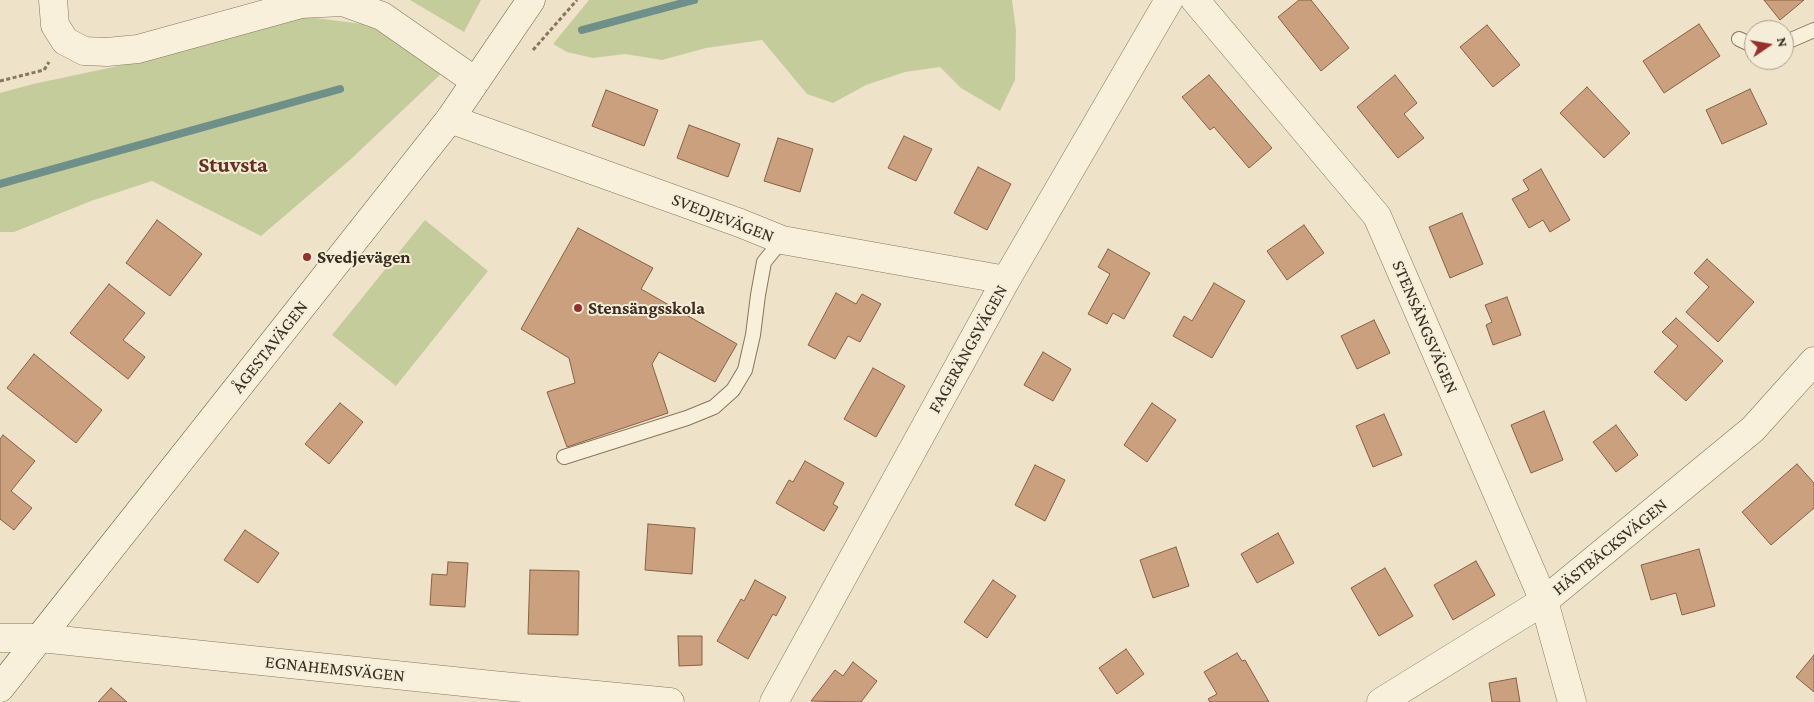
<!DOCTYPE html>
<meta charset="utf-8">
<style>
body{margin:0}
#map{position:relative;width:1814px;height:702px;overflow:hidden;background:#eee3c8;font-family:"Crimson Pro",serif}
canvas{display:block}
.north{position:absolute;left:1744px;top:20px;width:50px;height:50px;box-sizing:border-box;background:#f5edd7;border:1px solid #aaa08e;border-radius:50%;rotate:78deg;font-size:14px;font-weight:700;line-height:20px;text-align:center;color:#3a2d20}
.north::after{content:'';display:block;margin:auto;width:18px;height:22px;background:#972f2e;clip-path:polygon(50% 0,100% 100%,50% 72%,0 100%)}
</style>
<div id="map">
<canvas width="1814" height="702"></canvas>
<div class="north">N</div>
</div>
<script>
const ctx = document.querySelector('canvas').getContext('2d');
ctx.lineJoin = 'round';
function paint(path, color) { ctx.fillStyle = color; ctx.fill(path, 'evenodd'); }
const shape = rows => new Path2D(rows.map(r => 'M' + r).join(''));
function strokePath(path, color, width, dash) { ctx.strokeStyle = color; ctx.lineWidth = width; ctx.lineCap = dash ? 'butt' : 'round'; ctx.setLineDash(dash || []); ctx.stroke(path); }
function drawText(font, color, halo, rows, align = 'center') {
  ctx.font = font + ' "Crimson Pro",serif'; ctx.lineWidth = 4; ctx.setLineDash([]); ctx.textBaseline = 'middle'; ctx.strokeStyle = halo; ctx.fillStyle = color; for (const [text, x, y, turn = 0] of rows) {
    ctx.save(); ctx.translate(x, y); ctx.rotate((+turn || 0) * Math.PI / 180); ctx.textAlign = isNaN(turn) ? turn : align; if (halo) ctx.strokeText(text, 0, 0); ctx.fillText(text, 0, 0); ctx.restore();
  }
}
const green = shape([
 [410,0,481,0,464,32],
 [589,0,1012,0,1016,30,1015,80,1000,111,961,88,940,67,905,72,866,85,833,103,807,94,762,40,706,48,662,60,625,54,593,58,567,52,553,44],
 [292,15,378,26,443,72,350,160,261,236,152,181,91,201,14,232,0,232,0,93,33,84,137,62],
 [425,220,488,271,396,386,332,335]
]);
const stream = shape([
 [582,30,694,0],
 [0,184,340,89]
]);
const building = shape([
 [1299,0,1311,0,1349,48,1321,71,1278,17,1299,0],
 [1764,0,1804,0,1780,20,1764,0],
 [1699,24,1720,56,1664,93,1643,61,1699,24],
 [1487,25,1520,65,1493,87,1460,47,1487,25],
 [1209,75,1272,148,1249,168,1214,127,1210,130,1182,97,1209,75],
 [1395,75,1417,103,1404,114,1424,138,1398,158,1357,107,1395,75],
 [1587,87,1630,133,1604,158,1560,113,1587,87],
 [1750,89,1767,124,1722,144,1706,110,1750,89],
 [606,90,658,110,644,146,592,126,606,90],
 [689,125,740,144,728,177,677,158,689,125],
 [904,136,932,149,916,181,888,168,904,136],
 [778,138,813,149,800,192,764,181,778,138],
 [978,167,1011,184,987,230,954,213,978,167],
 [1541,169,1570,220,1550,232,1543,220,1529,228,1512,199,1529,190,1523,180,1541,169],
 [1462,213,1483,264,1450,278,1429,227,1462,213],
 [157,220,202,254,170,296,126,263,157,220],
 [1304,225,1324,253,1287,280,1267,251,1304,225],
 [578,228,653,268,641,289,737,344,715,382,659,352,652,364,668,413,567,447,547,392,575,383,569,358,521,329,578,228],
 [1108,249,1150,273,1124,319,1113,313,1107,324,1088,314,1110,274,1098,267,1108,249],
 [1707,259,1754,302,1718,342,1686,312,1709,287,1694,273,1707,259],
 [1214,283,1245,301,1212,358,1173,336,1184,316,1192,321,1214,283],
 [109,284,145,313,123,340,145,357,128,379,70,333,109,284],
 [836,293,856,304,862,294,881,304,860,342,848,336,835,359,808,345,836,293],
 [1507,297,1521,335,1493,345,1486,325,1492,322,1485,305,1507,297],
 [1676,318,1723,361,1686,401,1654,372,1678,346,1662,332,1676,318],
 [1374,320,1390,353,1357,369,1341,336,1374,320],
 [1043,352,1071,369,1053,401,1024,385,1043,352],
 [34,354,102,410,76,443,7,388,34,354],
 [873,368,905,386,876,437,844,419,873,368],
 [340,403,363,422,329,464,305,444,340,403],
 [1152,403,1176,420,1147,462,1124,445,1152,403],
 [1544,411,1563,460,1531,473,1511,425,1544,411],
 [1384,414,1402,455,1373,467,1356,426,1384,414],
 [1616,425,1638,455,1616,472,1593,442,1616,425],
 [3,435,35,461,11,491,32,508,14,530,0,519,0,439,3,435],
 [805,461,844,483,833,504,838,507,824,531,776,503,789,480,793,482,805,461],
 [1797,464,1814,483,1814,508,1771,545,1742,512,1797,464],
 [1035,465,1065,480,1045,521,1015,505,1035,465],
 [648,524,695,528,692,574,645,570,648,524],
 [245,530,279,553,258,583,224,560,245,530],
 [1278,533,1294,563,1257,583,1241,554,1278,533],
 [1176,547,1189,586,1153,598,1140,560,1176,547],
 [1699,549,1715,606,1682,615,1676,593,1651,600,1641,565,1699,549],
 [1476,561,1495,595,1453,620,1434,585,1476,561],
 [448,562,468,563,465,607,430,605,432,574,447,575,448,562],
 [1385,568,1413,616,1379,636,1351,588,1385,568],
 [530,570,579,571,578,635,528,634,530,570],
 [755,580,786,597,776,616,773,614,748,659,717,641,741,599,744,601,755,580],
 [993,580,1016,596,987,638,964,622,993,580],
 [678,636,702,636,702,665,679,666,678,636],
 [1126,649,1144,674,1117,694,1099,668,1126,649],
 [1237,653,1242,661,1245,660,1269,702,1210,702,1208,699,1217,694,1204,672,1237,653],
 [1814,655,1814,692,1796,677,1814,655],
 [853,662,877,681,861,702,811,701,835,670,843,676,853,662],
 [1516,678,1520,702,1492,702,1489,683,1516,678],
 [111,688,127,702,98,702,111,688]
]);
const path = shape([
 [533,50,577,0],
 [0,81,44,70,49,62]
]);
const lane = shape([
 [1739,39,1754,46],
 [1784,43,1814,30],
 [564,457,687,418,714,407,733,390,745,370,753,335,758,295,764,262,782,240]
]);
const street = shape([
 [53,0,55,25,65,41,84,51,107,52,138,49,301,4,343,2,382,16,475,81],
 [1195,0,1377,216,1544,601,1572,702],
 [450,119,740,223,782,240,1006,280],
 [0,638,40,638,492,685,670,702],
 [774,702,1006,280,1169,0],
 [1381,702,1544,601,1753,429,1814,361]
]);
const secondary = shape([
 [0,688,450,119,531,0]
]);
const markers = [
 [307,257,5,"#972f2e"],
 [578,308,5,"#972f2e"]
];
const streetNames = [
 ["SVEDJEVÄGEN",723,218,21],
 ["STENSÄNGSVÄGEN",1425,327,67],
 ["ÅGESTAVÄGEN",270,347,-52],
 ["FAGERÄNGSVÄGEN",968,349,-61],
 ["HÄSTBÄCKSVÄGEN",1610,547,-39],
 ["EGNAHEMSVÄGEN",335,669,6]
];
const poiNames = [
 ["Svedjevägen",317,257],
 ["Stensängsskola",588,308]
];
const districtNames = [
 ["Stuvsta",233,165]
];
paint(green, '#c5cc9b');
strokePath(stream, '#6f9089', 8);
paint(building, '#cba07e');
strokePath(building, '#886043', 1);
strokePath(lane, '#8a755d', 16);
strokePath(street, '#8a755d', 29);
strokePath(secondary, '#6b5740', 29);
strokePath(path, '#8a755d', 3, [4, 2.5]);
strokePath(lane, '#f8f0db', 14);
strokePath(street, '#f8f0db', 28);
strokePath(secondary, '#f8f0db', 28);
for (const [x, y, r, color] of markers) { const dot = new Path2D(); dot.arc(x, y, r, 0, 2 * Math.PI); ctx.fillStyle = color; ctx.fill(dot); strokePath(dot, '#f5edd7', 2); }
drawText('18px', '#3a2d20', '#f5edd7', streetNames);
drawText('bold 18px', '#3a2d20', '#f5edd7', poiNames, 'left');
drawText('bold 22px', '#663020', '#f5edd7', districtNames);
</script>
